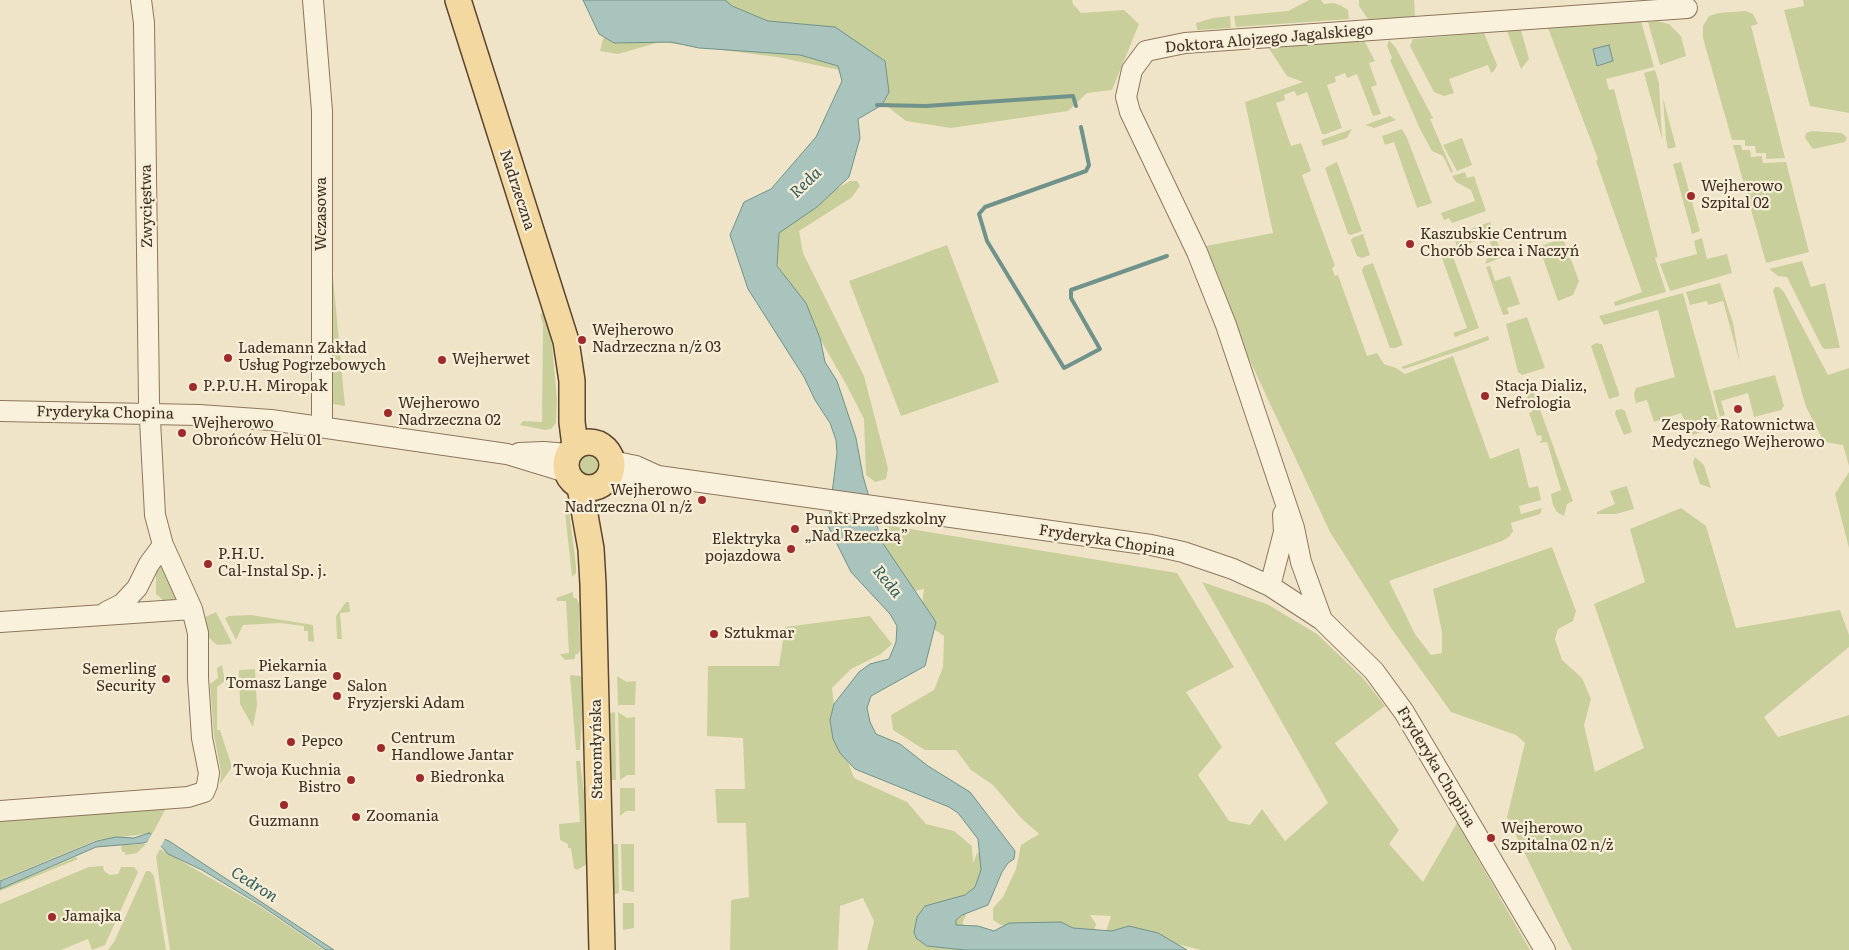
<!DOCTYPE html>
<meta charset="utf-8">
<style>
body{margin:0}
canvas{display:block;background:#f0e4c8}
</style>
<canvas width="1849" height="950"></canvas>
<script>
const ctx = document.querySelector('canvas').getContext('2d');
ctx.lineJoin = 'round';
function paint(path, color) { ctx.fillStyle = color; ctx.fill(path, 'evenodd'); }
const shape = rows => new Path2D(rows.map(r => 'M' + r).join(''));
function strokePath(path, color, width, dash) { ctx.strokeStyle = color; ctx.lineWidth = width; ctx.lineCap = dash ? 'butt' : 'round'; ctx.setLineDash(dash || []); ctx.stroke(path); }
function drawText(font, color, halo, rows, align = 'center') {
  ctx.font = font + ' Literata,serif'; ctx.lineWidth = 4.5; ctx.setLineDash([]); ctx.textBaseline = 'middle'; ctx.strokeStyle = halo; ctx.fillStyle = color; for (const [text, x, y, turn = 0] of rows) {
    ctx.save(); ctx.translate(x, y); ctx.rotate((+turn || 0) * Math.PI / 180); ctx.textAlign = isNaN(turn) ? turn : align; if (halo) ctx.strokeText(text, 0, 0); ctx.fillText(text, 0, 0); ctx.restore();
  }
}
const green = shape([
 [613,0,1072,0,1073,4,1081,13,1124,10,1139,24,1112,90,1087,93,1068,111,951,128,906,121,840,70,777,57,660,42,618,54,600,51],
 [1309,0,1321,0,1324,4,1333,3,1340,5,1348,10,1349,19,1236,27,1234,16,1288,11],
 [1359,0,1414,0,1415,17,1368,19,1359,6],
 [1803,0,1849,0,1849,113,1810,106,1784,10,1804,6],
 [1746,11,1753,14,1758,24,1751,26,1785,158,1766,159,1766,153,1756,153,1755,146,1745,146,1745,140,1732,140,1703,38,1703,26,1709,16,1718,13],
 [1230,16,1231,28,1197,30,1196,23,1213,18],
 [1641,21,1654,67,1606,79,1609,90,1614,89,1658,257,1655,258,1666,292,1615,306,1614,302,1642,292,1596,161,1598,159,1548,28],
 [1657,21,1669,24,1681,36,1686,56,1660,65,1648,22],
 [1521,30,1529,59,1521,69,1507,31],
 [1484,33,1497,65,1494,71,1491,73,1488,65,1449,79,1454,93,1444,96,1434,92,1410,46,1413,39],
 [1364,40,1375,61,1369,63,1377,85,1371,87,1381,114,1373,116,1357,74,1347,78,1345,73,1335,77,1336,82,1327,85,1342,128,1326,134,1322,134,1307,92,1297,96,1294,91,1284,95,1285,100,1276,103,1291,146,1301,143,1311,171,1302,175,1335,266,1332,268,1335,276,1338,275,1367,356,1377,353,1384,364,1396,368,1405,374,1453,356,1490,459,1519,448,1529,488,1538,486,1541,500,1519,506,1521,514,1542,508,1540,514,1511,523,1513,531,1509,537,1502,541,1389,581,1415,634,1431,655,1442,653,1442,632,1433,589,1552,547,1576,611,1573,621,1558,629,1555,639,1562,660,1582,678,1591,699,1584,725,1595,772,1644,748,1594,604,1645,582,1630,529,1681,508,1706,526,1736,628,1840,610,1849,635,1849,647,1764,717,1778,737,1849,715,1849,950,1572,950,1507,817,1525,743,1516,735,1451,712,1391,628,1330,532,1237,333,1222,285,1206,246,1273,233,1245,102,1303,82,1287,76,1268,47],
 [1389,40,1396,48,1433,118,1430,119,1453,172,1451,173,1443,156,1432,151,1420,129,1390,60,1392,58,1387,46],
 [1655,70,1659,83,1662,139,1644,73],
 [1663,98,1676,147,1668,149,1666,139],
 [1390,116,1396,120,1374,128,1365,125],
 [1352,129,1347,138,1323,146,1321,140],
 [1402,129,1407,138,1432,203,1417,208,1394,142,1385,145,1382,136],
 [1812,131,1842,133,1847,138,1845,142,1813,149,1805,138,1806,133],
 [1462,138,1472,165,1457,171,1443,145],
 [1733,145,1741,145,1742,150,1750,150,1751,157,1762,156,1763,163,1786,162,1809,252,1766,263],
 [1337,162,1362,231,1351,235,1348,234,1325,168],
 [1681,162,1700,231,1692,234,1673,164],
 [1465,172,1467,178,1474,176,1486,211,1452,223,1449,218,1444,220,1441,213,1475,201,1471,190,1456,182,1452,176],
 [850,181,857,181,860,186,851,198,799,231,803,253,864,376,888,468,886,479,875,482,866,475,864,419,846,384,779,268,773,250,777,229,789,216],
 [1490,222,1503,257,1485,264,1492,247,1488,237,1457,248,1454,235],
 [1363,234,1370,255,1362,258,1357,256,1351,241,1352,238],
 [1702,238,1707,259,1727,254,1732,273,1670,291,1660,264,1697,254,1694,241],
 [1559,239,1564,241,1579,281,1573,295,1558,301,1539,247],
 [947,245,999,382,901,416,849,281],
 [1451,251,1479,328,1455,337,1453,333,1467,328,1441,255],
 [331,255,345,406,333,404],
 [1802,261,1811,287,1825,283,1840,348,1825,349,1822,347,1787,277,1778,276,1769,269],
 [1373,263,1403,345,1395,348,1390,348,1362,271,1364,266],
 [1490,266,1495,281,1510,276,1520,304,1507,308,1509,314,1503,315,1486,267],
 [1720,283,1733,323,1740,363,1723,301,1708,305,1707,301,1690,305,1686,292],
 [1775,287,1779,287,1784,292,1828,375,1849,368,1849,466,1843,445,1824,442,1806,407,1773,291],
 [1683,293,1720,427,1692,435,1681,413,1654,422,1647,400,1636,403,1634,394,1636,388,1675,377,1658,310,1604,325,1599,316],
 [545,313,552,345,557,400,556,423,551,429,545,430,520,425,523,421,542,422,543,324,540,314],
 [1527,317,1545,368,1522,375,1518,372,1506,324],
 [1488,336,1489,340,1468,348,1404,369,1401,367],
 [1596,343,1602,344,1619,393,1619,396,1609,399,1591,346],
 [1775,375,1784,406,1781,410,1754,417,1748,393,1721,401,1725,415,1720,417,1713,391],
 [1533,390,1573,501,1567,504,1564,516,1557,512,1553,505,1551,494,1561,490,1547,442,1539,443,1542,440,1541,435,1537,436,1529,413,1532,412,1530,406,1527,407,1524,401],
 [1622,409,1625,411,1632,432,1624,435,1615,414,1616,410],
 '576 466a11 11 0 1 1 22 0a11 11 0 1 1-22 0Z',
 [1695,457,1704,465,1711,488,1700,484,1693,463],
 [1849,472,1849,548,1835,494],
 [1627,486,1634,509,1616,514,1597,514,1597,512,1615,504,1610,491],
 [568,502,576,566,576,573,572,577,564,503],
 [886,525,1177,573,1234,667,1186,692,1222,747,1198,775,1229,821,1250,825,1262,809,1285,841,1328,803,1202,582,1267,604,1317,634,1363,678,1385,706,1335,743,1399,830,1389,844,1423,882,1457,823,1530,950,1201,950,1133,933,1106,931,1111,916,1090,915,1096,924,1094,931,1001,925,993,920,993,908,1003,897,1016,869,1021,845,1039,834,1021,818,993,785,971,770,956,750,925,750,893,730,891,715,934,690,943,667,944,636,920,620,924,589,909,592,896,578,884,544],
 [162,565,177,598,173,602,165,602,156,594,156,572,159,566],
 [573,592,573,597,577,599,579,604,580,649,579,653,575,655,575,659,565,660,560,654,569,653,566,601,557,601,556,598],
 [346,602,349,602,350,612,340,613,342,639,337,639,336,616],
 [216,612,232,643,231,644,217,645,206,635,203,618],
 [251,615,313,625,314,642,308,641,308,631,304,631,304,626,280,623,243,625,236,640,225,618,229,616],
 [870,616,892,644,881,654,851,669,832,688,837,732,854,778,907,802,926,824,954,831,972,846,973,863,977,853,985,850,987,865,963,922,964,935,1058,950,867,950,874,921,863,898,840,906,838,950,730,950,731,900,749,897,746,823,717,823,715,789,745,789,743,738,707,736,708,666,779,666,785,627],
 [222,665,225,681,217,687,217,730,220,730,232,767,220,784,221,772,214,735,210,684,218,678,217,668],
 [255,669,257,705,253,727,240,704,239,672,239,670],
 [570,675,580,676,584,681,580,750,576,750],
 [617,676,627,682,636,681,635,705,618,705],
 [615,712,616,780,611,780,610,713],
 [618,712,627,718,635,717,635,775,627,775,620,780],
 [576,761,580,761,584,793,587,864,577,870,574,868,571,848,568,848,568,844,560,840,559,824,580,822],
 [620,788,635,788,635,811,626,811,620,816],
 [167,806,153,833,97,840,0,880,0,818],
 [146,844,137,853,125,855,125,852,122,852,121,845],
 [613,844,618,844,619,893,614,894],
 [621,844,634,844,634,892,622,890],
 [160,849,261,907,324,950,170,950,159,878,156,856],
 [76,857,78,859,0,891,0,889],
 [103,866,104,871,110,875,118,874,121,867,134,867,138,872,105,945,92,950,88,939,61,950,0,950,0,904,89,867],
 [146,871,150,871,154,876,166,950,108,950,114,942],
 [623,903,634,903,634,928,623,930]
]);
const water = shape([
 [583,0,725,0,732,6,768,21,835,27,885,61,889,92,882,105,858,119,860,138,849,177,817,207,779,233,777,266,806,303,820,338,825,362,837,381,856,438,863,476,878,529,878,536,936,622,925,666,871,696,867,708,870,722,876,734,900,744,928,766,970,792,1015,851,1014,859,1008,863,1002,872,988,905,962,915,956,920,956,925,978,926,994,931,1009,923,1061,922,1073,928,1112,931,1129,926,1158,933,1187,950,965,950,927,946,916,938,914,932,917,917,925,906,965,895,975,887,981,870,978,839,958,813,949,807,855,769,840,753,833,739,830,720,834,704,859,672,870,664,889,659,896,642,897,626,890,614,851,572,828,526,837,453,836,440,830,423,815,400,804,377,748,289,730,235,744,202,771,189,816,137,842,81,838,66,800,55,699,48,671,42,614,43,599,34,583,0],
 [1609,45,1613,61,1597,66,1593,49,1609,45],
 [149,833,169,841,334,950,326,950,262,906,202,870,168,854,159,844,151,840,144,843,96,847,0,889,0,881,5,879,97,841,116,837,134,838,149,833]
]);
const pier = shape([
 [153,832,166,837,160,848,151,843,145,846]
]);
const stream = shape([
 [877,105,926,106,1073,96,1076,106],
 [1081,127,1089,165,1086,171,985,207,979,214,987,241,1064,368,1100,349,1071,298,1071,290,1167,256]
]);
const minor = shape([
 [313,0,322,111,322,427],
 [0,411,199,415,271,420,507,454,566,472],
 [519,453,544,452,568,454],
 [612,461,636,466,658,476,1151,545,1183,552,1233,569,1270,586,1322,620,1374,671,1404,712,1545,950],
 [609,477,633,479,653,477],
 [1270,586,1284,532,1283,514],
 [106,612,122,604,137,588,149,564,163,545],
 [1322,620,1301,562,1294,528,1226,325,1197,252,1130,112,1126,97,1132,70,1146,51,1185,43,1687,8],
 [0,622,192,609],
 [0,811,188,797,204,792,207,785,209,773,202,738,198,678,198,633,192,609,163,545,155,515,149,401,144,23,141,0]
]);
const major = shape([
 [458,0,566,341,572,381,572,422,575,446],
 '566 465a23 23 0 1 1 46 0a23 23 0 1 1-46 0Z',
 [580,487,591,549,593,584,602,950]
]);
const markers = [
 [1691,196,5,"#9e2a2b"],
 [1410,244,5,"#9e2a2b"],
 [582,340,5,"#9e2a2b"],
 [228,358,5,"#9e2a2b"],
 [442,360,5,"#9e2a2b"],
 [193,387,5,"#9e2a2b"],
 [1485,396,5,"#9e2a2b"],
 [1738,409,5,"#9e2a2b"],
 [388,413,5,"#9e2a2b"],
 [182,433,5,"#9e2a2b"],
 [702,500,5,"#9e2a2b"],
 [795,529,5,"#9e2a2b"],
 [791,549,5,"#9e2a2b"],
 [208,564,5,"#9e2a2b"],
 [714,634,5,"#9e2a2b"],
 [337,676,5,"#9e2a2b"],
 [166,679,5,"#9e2a2b"],
 [337,696,5,"#9e2a2b"],
 [291,742,5,"#9e2a2b"],
 [381,748,5,"#9e2a2b"],
 [420,778,5,"#9e2a2b"],
 [351,780,5,"#9e2a2b"],
 [284,805,5,"#9e2a2b"],
 [356,817,5,"#9e2a2b"],
 [1491,838,5,"#9e2a2b"],
 [52,917,5,"#9e2a2b"]
];
const streetNames = [
 ["Doktora Alojzego Jagalskiego",1269,39,-5],
 ["Nadrzeczna",517,190,72],
 ["Zwycięstwa",147,206,-91],
 ["Wczasowa",322,214,-90],
 ["Fryderyka Chopina",105,413,1],
 ["Fryderyka Chopina",1107,541,9],
 ["Staromłyńska",597,749,-91],
 ["Fryderyka Chopina",1436,767,59]
];
const poiNames = [
 ["Wejherowo",1701,187],
 ["Szpital 02",1701,204],
 ["Kaszubskie Centrum",1420,235],
 ["Chorób Serca i Naczyń",1420,252],
 ["Wejherowo",592,331],
 ["Nadrzeczna n/ż 03",592,348],
 ["Lademann Zakład",238,349],
 ["Usług Pogrzebowych",238,366],
 ["Wejherwet",452,360],
 ["P.P.U.H. Miropak",203,387],
 ["Stacja Dializ,",1495,387],
 ["Nefrologia",1495,404],
 ["Wejherowo",398,404],
 ["Nadrzeczna 02",398,421],
 ["Wejherowo",192,424],
 ["Obrońców Helu 01",192,441],
 ["Zespoły Ratownictwa",1738,426,"center"],
 ["Medycznego Wejherowo",1738,443,"center"],
 ["Wejherowo",692,491,"right"],
 ["Nadrzeczna 01 n/ż",692,508,"right"],
 ["Punkt Przedszkolny",805,520],
 ["„Nad Rzeczką”",805,537],
 ["Elektryka",781,540,"right"],
 ["pojazdowa",781,557,"right"],
 ["P.H.U.",218,555],
 ["Cal-Instal Sp. j.",218,572],
 ["Sztukmar",724,634],
 ["Piekarnia",327,667,"right"],
 ["Tomasz Lange",327,684,"right"],
 ["Semerling",156,670,"right"],
 ["Security",156,687,"right"],
 ["Salon",347,687],
 ["Fryzjerski Adam",347,704],
 ["Centrum",391,739],
 ["Handlowe Jantar",391,756],
 ["Pepco",301,742],
 ["Twoja Kuchnia",341,771,"right"],
 ["Bistro",341,788,"right"],
 ["Biedronka",430,778],
 ["Zoomania",366,817],
 ["Guzmann",284,822,"center"],
 ["Wejherowo",1501,829],
 ["Szpitalna 02 n/ż",1501,846],
 ["Jamajka",62,917]
];
const waterNames = [
 ["Reda",806,183,-44],
 ["Reda",887,582,51],
 ["Cedron",254,885,32]
];
paint(green, '#c9cf9b');
paint(water, '#a9c4bc');
strokePath(water, '#6f938a', 1);
paint(pier, '#f0e4c8');
strokePath(stream, '#6f938a', 4);
strokePath(minor, '#8d765c', 22);
strokePath(major, '#5b4430', 28);
strokePath(minor, '#faf1dc', 20);
strokePath(major, '#f3d9a0', 25);
for (const [x, y, r, color] of markers) { const dot = new Path2D(); dot.arc(x, y, r, 0, 2 * Math.PI); ctx.fillStyle = color; ctx.fill(dot); strokePath(dot, '#f7eed8', 2); }
drawText('15px', '#3d2e20', '#f7eed8', streetNames);
drawText('15px', '#3d2e20', '#f7eed8', poiNames, 'left');
drawText('italic 16px', '#2f5d5a', '#f7eed8', waterNames);
</script>
